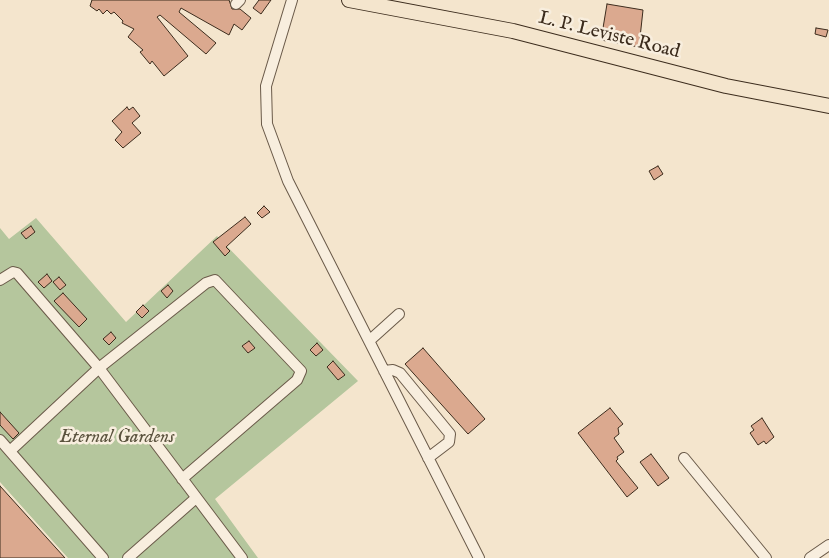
<!DOCTYPE html>
<style>
body{margin:0}
canvas{display:block;background:#f4e5cd}
</style>
<canvas width="829" height="558"></canvas>
<script>
const ctx = document.querySelector('canvas').getContext('2d');
ctx.lineJoin = 'round';
function paint(path, color) { ctx.fillStyle = color; ctx.fill(path, 'evenodd'); }
const shape = rows => new Path2D(rows.map(r => 'M' + r).join(''));
function strokePath(path, color, width, dash) { ctx.strokeStyle = color; ctx.lineWidth = width; ctx.lineCap = dash ? 'butt' : 'round'; ctx.setLineDash(dash || []); ctx.stroke(path); }
function drawText(font, color, halo, rows, align = 'center') {
  ctx.font = font + ' "IM FELL English",serif'; ctx.lineWidth = 5; ctx.setLineDash([]); ctx.textBaseline = 'middle'; ctx.strokeStyle = halo; ctx.fillStyle = color; for (const [text, x, y, turn = 0] of rows) {
    ctx.save(); ctx.translate(x, y); ctx.rotate((+turn || 0) * Math.PI / 180); ctx.textAlign = isNaN(turn) ? turn : align; if (halo) ctx.strokeText(text, 0, 0); ctx.fillText(text, 0, 0); ctx.restore();
  }
}
const green = shape([
 [36,218,126,322,217,236,358,381,215,499,258,558,68,558,0,482,0,228,9,239]
]);
const building = shape([
 [92,0,229,0,232,9,240,9,251,18,242,30,234,24,229,35,181,8,179,12,216,43,206,54,160,15,157,17,188,56,164,76,152,61,150,64,140,52,143,50,128,37,134,29,122,23,123,21,114,12,111,14,107,10,103,14,99,9,97,11,90,6,92,0],
 [259,0,271,0,261,14,253,8,259,0],
 [607,4,643,10,639,47,601,40,607,4],
 [816,28,828,30,826,37,815,34,816,28],
 [127,107,129,110,133,107,140,116,132,123,141,133,123,148,115,140,122,132,112,121,127,107],
 [658,166,663,174,654,180,649,171,658,166],
 [264,206,270,212,262,218,257,213,264,206],
 [245,217,251,224,226,247,230,251,225,256,213,242,245,217],
 [31,226,35,232,26,239,21,233,31,226],
 [47,274,52,281,44,288,38,282,47,274],
 [59,277,66,285,60,290,53,282,59,277],
 [168,285,173,291,167,298,161,291,168,285],
 [63,293,87,319,79,327,54,301,63,293],
 [143,305,149,311,142,318,136,312,143,305],
 [111,332,116,338,109,345,103,339,111,332],
 [249,341,255,348,248,353,242,346,249,341],
 [317,343,323,350,316,356,310,350,317,343],
 [423,348,485,419,468,434,405,364,423,348],
 [333,361,345,375,338,380,327,367,333,361],
 [610,408,623,424,618,428,619,434,614,438,624,452,617,457,618,459,616,461,638,488,627,497,578,433,610,408],
 [0,412,19,433,13,439,0,425,0,412],
 [762,418,774,437,766,444,764,441,758,445,750,433,754,430,751,426,762,418],
 [651,454,669,478,658,486,640,462,651,454],
 [0,486,65,558,0,558,0,486]
]);
const minor = shape([
 [292,0,266,86,267,124,288,181,479,558],
 [236,4,240,0],
 [0,280,13,272,17,273,99,368,242,558],
 [369,341,399,314],
 [384,371,393,370,400,373,450,434,449,442,428,458],
 [0,440,103,558],
 [10,451,99,368,206,283,215,280,301,371,297,380,182,479],
 [684,458,766,558],
 [128,558,196,498],
 [810,558,829,545]
]);
const major = shape([
 [349,0,513,31,726,86,829,106]
]);
const streetNames = [
 ["L. P. Leviste Road",609,36,14]
];
const parkNames = [
 ["Eternal Gardens",117,438]
];
paint(green, '#b5c69d');
paint(building, '#dba98f');
strokePath(building, '#3c2c1d', 1);
strokePath(minor, '#6a5a49', 12);
strokePath(major, '#3c2c1d', 16);
strokePath(minor, '#f8eede', 10);
strokePath(major, '#f4e5cd', 14);
drawText('19px', '#3c2c1d', '#f8eede', streetNames);
drawText('italic 19px', '#5a523d', '#f8eede', parkNames);
</script>
